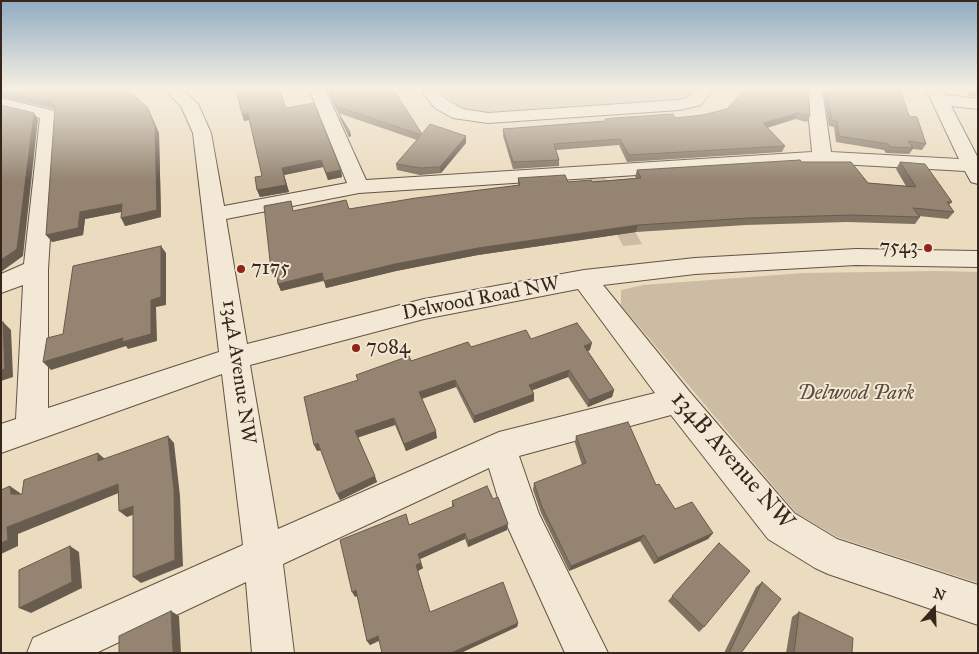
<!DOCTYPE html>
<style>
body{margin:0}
#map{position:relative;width:979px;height:654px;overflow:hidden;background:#ebdbbf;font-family:"IM FELL Great Primer",serif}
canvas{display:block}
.frame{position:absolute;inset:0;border:2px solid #36261c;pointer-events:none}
.north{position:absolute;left:909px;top:584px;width:50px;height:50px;-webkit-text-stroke:4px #f2e8d5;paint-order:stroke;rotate:20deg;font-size:14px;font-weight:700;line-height:20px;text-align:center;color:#36261c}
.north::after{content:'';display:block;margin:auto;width:18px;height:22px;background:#36261c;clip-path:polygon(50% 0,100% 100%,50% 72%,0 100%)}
</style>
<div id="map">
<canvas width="979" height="654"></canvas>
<div class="frame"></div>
<div class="north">N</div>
</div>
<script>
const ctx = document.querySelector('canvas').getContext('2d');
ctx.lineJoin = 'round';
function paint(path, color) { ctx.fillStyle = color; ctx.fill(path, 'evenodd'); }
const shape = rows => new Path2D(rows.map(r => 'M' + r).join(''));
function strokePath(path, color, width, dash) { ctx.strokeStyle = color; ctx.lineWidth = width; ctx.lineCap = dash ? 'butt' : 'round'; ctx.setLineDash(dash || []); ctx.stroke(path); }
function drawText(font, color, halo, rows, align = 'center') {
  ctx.font = font + ' "IM FELL Great Primer",serif'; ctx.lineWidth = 4; ctx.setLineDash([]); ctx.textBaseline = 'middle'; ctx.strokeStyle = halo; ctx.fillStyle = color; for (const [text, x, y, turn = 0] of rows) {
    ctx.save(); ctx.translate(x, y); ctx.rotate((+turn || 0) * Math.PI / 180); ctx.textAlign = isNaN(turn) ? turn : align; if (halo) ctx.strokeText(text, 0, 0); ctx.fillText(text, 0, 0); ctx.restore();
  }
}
const green = shape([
 [441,89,693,89,686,96,673,100,486,112,470,111,456,106],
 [605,177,642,244,623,246,589,178],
 [937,271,978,272,978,583,837,537,796,513,621,305,621,290,643,285,804,273]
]);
const minor = shape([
 [164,89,182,89,198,104,211,133,224,206,347,183,309,89,325,89,366,180,812,152,806,89,822,89,831,152,959,159,926,89,942,89,945,95,978,99,978,109,951,106,978,158,978,184,971,182,965,171,822,163,359,193,226,219,247,344,424,299,584,270,695,258,856,249,978,251,978,267,856,265,695,274,603,285,689,391,794,513,837,539,978,585,978,625,828,574,815,568,768,539,671,415,519,456,539,514,608,653,565,653,505,521,489,468,283,564,294,653,252,653,246,582,96,653,27,653,33,638,243,545,222,374,1,453,1,424,16,419,23,285,1,293,1,274,24,264,40,118,1,108,1,98,55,111,58,115,48,269,48,408,219,352,193,133,181,106,164,89],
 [578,289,655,393,499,432,278,529,250,365,424,319,578,289],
 [424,89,440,89,439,92,447,100,463,109,488,113,679,100,689,97,696,89,713,89,701,105,679,110,488,123,453,118,435,108,423,93,424,89]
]);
const wall = shape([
 [1,89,151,115,159,133,161,217,125,226,121,212,85,219,83,235,52,242,55,109,1,97],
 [742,89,808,89,810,116,807,122,795,119,767,128,785,146,782,152,627,162,619,145,556,150,559,160,559,166,513,169,503,136,503,129,605,121,605,119,675,118,703,115,727,109,741,94],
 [822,89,900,89,909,116,926,144,922,150,913,149,909,154,886,153,884,150,836,142,834,127,829,126],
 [966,89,978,89,978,97,969,96],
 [279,90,286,108,341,170,342,177,328,180,323,167,284,175,289,192,260,197,257,190,262,176,249,120,244,121,242,114],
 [329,90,394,91,422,134,466,136,466,143,441,173,420,175,397,170,396,164,417,140,338,113,330,96],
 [339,114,350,132,351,136,349,137,340,118],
 [802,162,868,183,906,186,896,169,900,162,952,202,949,205,954,212,948,219,919,216,920,217,915,224,847,222,746,225,636,232,478,255,396,271,326,288,324,281,281,291,278,284,277,276,274,277,349,209,518,185,518,178,568,182,592,182,636,178,635,177,637,170],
 [531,339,590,350,588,351,614,390,612,397,588,407,568,377,532,390,534,394,534,401,474,423,456,387,422,399,437,438,406,451,395,425,358,437,377,482,340,500,321,450,317,451,358,380,411,361,471,347],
 [576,436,656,485,675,509,713,533,708,539,654,564,640,541,569,571,541,513,533,490,534,483,582,465,575,443],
 [452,501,507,530,468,547,465,539,420,559,423,568,418,571,430,612,518,623,517,627,379,641,370,645,367,641,357,596,355,597,409,525,452,507],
 [719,543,704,627,699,632,668,601],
 [762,582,741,653,724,653,756,587],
 [799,612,852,652,854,653,786,653,792,617]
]);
const shadedWall = shape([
 [148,108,159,133,161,217,125,226,121,218],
 [34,113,38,119,23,256,1,272,1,260],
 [248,113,250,120,244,121,242,114],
 [798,113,795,119,760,130,763,123],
 [350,132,351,136,349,137,348,133],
 [466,136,466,143,441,173,440,167],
 [321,160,323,167,284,175,289,192,260,197,257,190,282,168],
 [341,170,342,177,328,180,326,173],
 [122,204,126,211,85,219,83,235,52,242,46,235,80,212],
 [638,225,636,232,478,255,396,271,326,288,324,281,395,264,478,248],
 [161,246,166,253,166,305,156,307,157,341,128,349,126,346,51,370,43,362,151,300],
 [276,269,279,276,274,277,271,270],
 [322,273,325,280,281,291,278,284],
 [3,322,11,330,13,377,1,381],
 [592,343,590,350,582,353,584,346],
 [569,370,568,377,528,392,529,385],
 [455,380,456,387,420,399,419,392],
 [614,390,612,397,588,407,589,400],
 [534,394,534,401,474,423,474,416],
 [394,418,395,425,357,438,355,431],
 [436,431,437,438,406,451,404,444],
 [168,436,174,443,180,496,183,566,141,583,133,577],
 [318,443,321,450,317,451,314,445],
 [98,453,106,460,98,461],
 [375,476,377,482,340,500,337,494],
 [118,484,126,490,18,534,18,546,1,554,1,543,7,527],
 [10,486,20,493,21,500,11,494],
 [133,506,141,512,127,517,119,511],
 [508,524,507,530,468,547,468,541],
 [465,533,465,539,420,559,418,554],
 [713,533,708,539,654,564,658,558],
 [644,535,640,541,569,571,571,566],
 [70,546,79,552,82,588,31,613,19,608],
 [421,563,423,568,418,571,416,565],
 [356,590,359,595,355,597,352,592],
 [171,611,179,616,181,653,173,653],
 [518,623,517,627,461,653,451,653],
 [378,636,380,640,370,645,367,641]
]);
const building = shape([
 [1,89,127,89,148,108,155,126,157,210,121,218,122,204,80,212,78,228,46,235,55,107,51,103,1,91,1,89],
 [236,89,279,89,286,108,314,103,341,170,326,173,321,160,282,168,286,185,257,190,255,177,262,176,248,113,242,114,236,89],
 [329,89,393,89,422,134,430,124,466,136,440,167,420,168,396,164,421,135,336,106,329,90,329,89],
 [743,89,808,89,810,116,798,113,763,123,785,146,629,155,620,139,554,144,559,160,513,162,503,129,606,121,605,119,615,118,673,114,675,118,703,115,727,109,743,92,743,89],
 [826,89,900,89,909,116,917,117,926,144,908,141,913,148,890,147,888,144,839,136,837,121,832,120,826,89],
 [1,105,34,113,17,249,1,260,1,105],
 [339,114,350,132,348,133,339,114],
 [800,160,802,162,851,162,868,183,916,187,900,162,925,164,952,202,947,202,954,212,913,208,920,217,851,215,749,218,638,225,478,248,395,264,324,281,322,273,278,284,276,269,271,270,264,206,291,201,293,211,346,200,349,209,416,198,520,185,518,178,565,175,568,182,591,180,592,182,641,178,637,170,800,160],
 [161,246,161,297,151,300,151,334,122,342,123,338,43,362,47,338,63,334,73,266,161,246],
 [3,322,5,369,1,370,1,323,3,322],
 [577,323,592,343,584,346,614,390,589,400,569,370,529,385,534,394,474,416,455,380,419,392,436,431,404,444,394,418,355,431,375,476,337,494,318,443,314,445,304,397,358,380,356,375,409,356,411,361,468,342,471,347,526,330,531,339,577,323],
 [628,422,656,485,659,484,675,509,692,502,713,533,658,558,644,535,571,566,542,507,534,483,586,463,576,436,628,422],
 [168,436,174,490,175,560,133,577,133,506,119,511,118,484,7,527,8,540,1,543,1,490,10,486,11,494,22,494,24,480,98,453,98,461,168,436],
 [487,486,493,499,498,497,508,524,468,541,465,533,418,554,421,563,416,565,430,612,503,582,518,623,451,653,382,653,378,636,367,641,356,590,352,592,340,540,406,514,409,525,454,506,452,501,487,486],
 [719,543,750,571,704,627,672,596,719,543],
 [70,546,72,582,19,608,19,570,70,546],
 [762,582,781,599,741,653,729,653,762,582],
 [171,611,173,653,119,653,119,636,171,611],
 [799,612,853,638,852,652,854,653,794,653,799,612]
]);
const markers = [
 [928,248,5,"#8f2418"],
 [241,269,5,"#8f2418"],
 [356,348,5,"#8f2418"]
];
const poiNames = [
 ["7543",918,248,"right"],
 ["7175",251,269],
 ["7084",366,348]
];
const streetNames = [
 ["Delwood Road NW",481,299,-11],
 ["134A Avenue NW",238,372,82]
];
const parkNames = [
 ["Delwood Park",856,394]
];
const nearStreetnames = [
 ["134B Avenue NW",732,461,49]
];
paint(green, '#ccbca3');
strokePath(minor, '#635345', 2);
paint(minor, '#f2e8d5');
paint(wall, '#7f7261');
paint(shadedWall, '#685c4f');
paint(building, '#948471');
strokePath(building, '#685c4f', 1);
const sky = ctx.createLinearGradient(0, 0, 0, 181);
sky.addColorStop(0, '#90abc2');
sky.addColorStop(0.49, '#f6efe2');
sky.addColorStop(1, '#f6efe200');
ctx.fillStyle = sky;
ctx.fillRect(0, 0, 979, 181);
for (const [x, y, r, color] of markers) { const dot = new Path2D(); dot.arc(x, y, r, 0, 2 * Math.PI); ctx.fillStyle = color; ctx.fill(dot); strokePath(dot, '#f2e8d5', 2); }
drawText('20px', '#36261c', '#f2e8d5', poiNames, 'left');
drawText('20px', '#36261c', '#f2e8d5', streetNames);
drawText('italic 20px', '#5c4c3e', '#f2e8d5', parkNames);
drawText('24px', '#36261c', '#f2e8d5', nearStreetnames);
</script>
